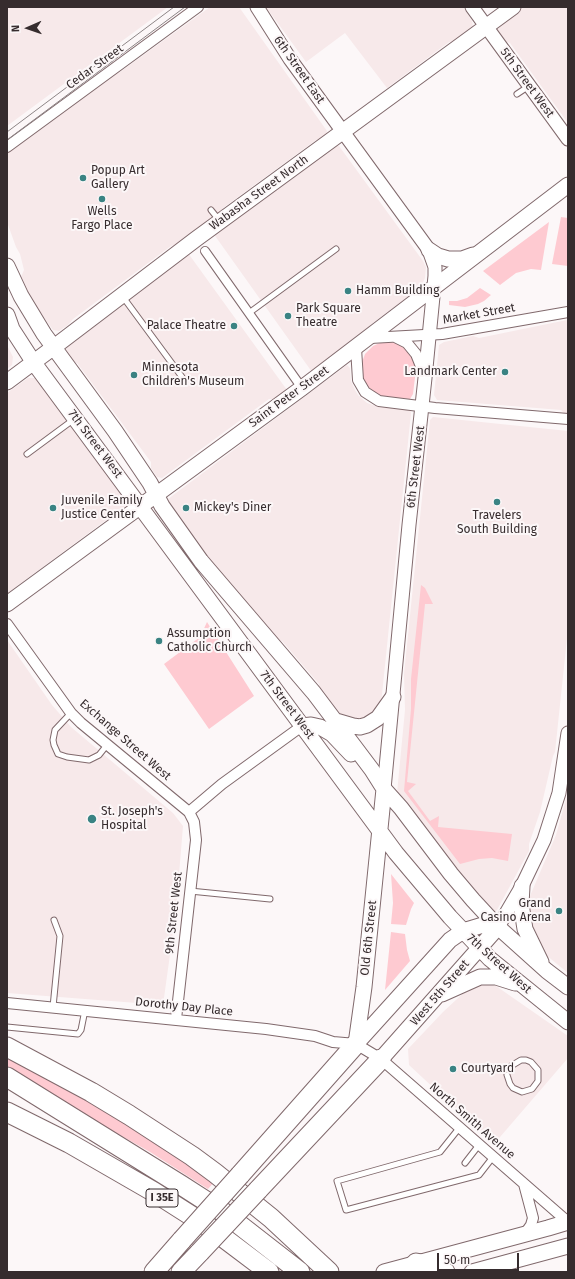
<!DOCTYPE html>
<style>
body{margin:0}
#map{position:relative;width:575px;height:1279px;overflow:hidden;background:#fcf7f8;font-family:"Fira Sans",sans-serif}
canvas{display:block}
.frame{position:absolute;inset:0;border:8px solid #362c2e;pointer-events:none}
.north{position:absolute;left:8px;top:8px;width:40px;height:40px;-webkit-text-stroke:3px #fcf7f8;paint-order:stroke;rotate:268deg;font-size:11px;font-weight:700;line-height:16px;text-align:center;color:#362c2e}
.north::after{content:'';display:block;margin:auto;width:14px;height:18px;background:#362c2e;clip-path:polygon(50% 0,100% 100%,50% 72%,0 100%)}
.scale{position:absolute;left:437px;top:1253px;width:82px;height:18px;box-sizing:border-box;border:2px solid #362c2e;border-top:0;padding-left:5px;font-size:12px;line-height:14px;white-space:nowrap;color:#362c2e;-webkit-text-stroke:3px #fcf7f8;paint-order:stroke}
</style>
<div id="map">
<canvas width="575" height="1279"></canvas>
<div class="frame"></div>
<div class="north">N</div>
<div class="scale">50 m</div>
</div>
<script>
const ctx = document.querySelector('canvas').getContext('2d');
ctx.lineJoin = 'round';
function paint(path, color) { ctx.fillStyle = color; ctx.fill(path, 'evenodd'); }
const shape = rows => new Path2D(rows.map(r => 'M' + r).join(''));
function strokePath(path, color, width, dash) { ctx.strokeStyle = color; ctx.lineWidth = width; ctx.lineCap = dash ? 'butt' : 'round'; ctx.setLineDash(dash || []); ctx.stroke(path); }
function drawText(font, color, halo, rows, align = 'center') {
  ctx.font = font + ' "Fira Sans",sans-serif'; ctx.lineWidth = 4; ctx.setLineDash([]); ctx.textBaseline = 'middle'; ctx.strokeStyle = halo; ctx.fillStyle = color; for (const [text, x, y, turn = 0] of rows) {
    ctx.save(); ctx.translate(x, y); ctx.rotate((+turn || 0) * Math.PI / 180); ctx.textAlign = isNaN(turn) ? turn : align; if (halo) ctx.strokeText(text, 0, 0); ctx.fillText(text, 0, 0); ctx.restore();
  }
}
const built = shape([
 [7,7,168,7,7,126],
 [210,7,239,7,327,131,326,136,322,139,316,140,223,208,221,214,180,244,171,246,73,319,68,325,59,331,53,330,32,301,21,277,24,270,20,254,16,247,7,222,7,153,107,76,120,72],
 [266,7,463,7,472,21,473,27,455,41,449,42,387,88,345,33,306,62],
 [521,7,568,7,568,123,510,43,504,41,497,30,497,25],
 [332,146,339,146,423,261,426,267,425,278,421,287,370,325,369,329,312,372,213,233],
 [188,253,287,390,275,399,269,399,162,478,157,477,151,468,151,462,77,363,73,362,63,348],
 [568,319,568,413,564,413,561,410,437,400,434,395,439,345,444,342,473,336,479,338,567,320],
 [7,345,13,357,12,365,7,369],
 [347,365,350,368,351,381,355,390,358,395,367,403,379,407,410,410,411,413,381,704,376,712,363,721,340,716,319,691,319,684,282,641,275,640,204,557,169,506,168,499],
 [28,378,37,378,126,499,125,506,9,592,7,597,7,393],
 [433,417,568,431,568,629,555,752,553,756,540,812,529,844,529,851,497,910,494,912,455,871,397,793,405,710,404,674,430,420],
 [7,640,52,705,71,727,173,813,183,826,176,911,163,1005,7,993],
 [568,792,568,973,546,955,533,937,527,903,556,835],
 [484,983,496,986,568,1036,568,1058,494,1144,409,1065,408,1049,443,1012,471,986]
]);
const green = shape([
 [561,217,568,218,568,266,552,264],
 [549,222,541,270,531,269,516,273,500,285,483,271],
 [480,288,491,295,484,301,478,304,465,307,449,305,449,301,457,301,467,298],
 [382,342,398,343,406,348,411,354,416,365,416,369,413,394,410,399,384,397,376,394,369,389,362,378,361,365,365,354,373,346],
 [421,585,425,588,433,604,425,604,407,782,416,784,408,791,430,821,439,816,438,827,512,834,508,861,492,858,479,859,460,864,404,791,411,709,411,679],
 [207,622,254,696,209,729,164,664,200,637],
 [391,874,414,903,411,909,406,925,391,924,393,903],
 [391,932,405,934,407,950,410,961,385,990],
 [7,1054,87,1097,215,1181,208,1189,150,1152,7,1071]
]);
const service = shape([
 [517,94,529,86],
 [211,210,219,220],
 [123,297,182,377],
 [249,313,336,249],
 [27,454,73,420],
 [71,713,55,730,53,740,54,745,58,754,67,757,89,760,99,755,107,745],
 [190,891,270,899],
 [53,1007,60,936,54,920],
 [7,1027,78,1034,81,1030,85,1010],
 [507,1075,510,1084,513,1088,522,1092,532,1089,538,1081,538,1070,531,1062,526,1060,521,1060,511,1066],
 [460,1127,440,1152,337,1181,346,1210,479,1175,493,1157],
 [465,1163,479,1145]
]);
const pedestrian = shape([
 [205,251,302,388]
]);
const minor = shape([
 [7,147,198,7],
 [395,337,407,343,416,354,424,374],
 [370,338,442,334,568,312],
 [356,348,358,380,365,392,379,401,435,408,568,419],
 [7,624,71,713,81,723,189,812,194,822,196,840,176,1019],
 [189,812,222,784,302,726],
 [7,1003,266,1029,315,1036,333,1042,356,1044,381,1059,568,1222],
 [524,1235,531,1225,533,1218,524,1184]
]);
const tertiary = shape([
 [257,7,290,59,429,250,435,267,435,276,425,378,409,525,384,789],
 [472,7,568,139],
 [498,927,522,886,544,840,559,793,568,733]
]);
const secondary = shape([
 [429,250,438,256,448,259,462,259,473,255],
 [7,266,21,296,44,334,115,431,150,483,162,506,201,561,314,693,372,770,384,789,401,808,451,874,473,900,498,927,547,971,568,987],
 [7,315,12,329,34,363,396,853,450,917,490,959,568,1022],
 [7,382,54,347,196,239,513,7],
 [7,604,302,388,568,185],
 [336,721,353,726,360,727,367,725,378,718,393,697],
 [302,726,311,725,320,727,332,734,351,754],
 [522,886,521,904,525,929,541,962],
 [442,994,480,977,496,977,515,983],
 [356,1044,364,987,384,789],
 [356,1044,450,940,463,931,483,925,498,927],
 [381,1059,498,927],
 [384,1272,548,1228,568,1222],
 [472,1272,568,1246]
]);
const motorway = shape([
 [7,1047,91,1092,129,1115,192,1156,215,1173,271,1218,329,1272],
 [7,1077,181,1185,223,1212,300,1272],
 [7,1112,69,1143,154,1192,212,1229,269,1272],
 [240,1175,356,1044],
 [258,1190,381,1059],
 [416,1263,433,1266,445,1272],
 [154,1272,182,1240],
 [181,1272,200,1252]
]);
const tram = shape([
 [7,132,174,7],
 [7,140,185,7]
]);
const motorwayBridge = shape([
 [182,1240,240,1175],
 [200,1252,258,1190]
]);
const markers = [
 [83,178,4,"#3a8383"],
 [102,199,4,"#3a8383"],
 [348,291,4,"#3a8383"],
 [288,316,4,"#3a8383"],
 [234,326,4,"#3a8383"],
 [505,372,4,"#3a8383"],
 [134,375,4,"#3a8383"],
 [497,502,4,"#3a8383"],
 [53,508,4,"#3a8383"],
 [186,508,4,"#3a8383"],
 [159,641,4,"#3a8383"],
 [92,819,5,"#3a8383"],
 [559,911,4,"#3a8383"],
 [453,1069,4,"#3a8383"]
];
const shields = [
 [162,1198,32]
];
const shieldNames = [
 ["I 35E",162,1198]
];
const streetNames = [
 ["Cedar Street",95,67,-36],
 ["6th Street East",299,70,55],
 ["5th Street West",527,83,54],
 ["Wabasha Street North",259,193,-36],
 ["Market Street",479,314,-10],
 ["Saint Peter Street",289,397,-36],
 ["7th Street West",95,444,53],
 ["6th Street West",416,467,-83],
 ["7th Street West",287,705,53],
 ["Exchange Street West",125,740,41],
 ["9th Street West",174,913,-84],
 ["Old 6th Street",369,938,-84],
 ["7th Street West",499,964,42],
 ["West 5th Street",440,993,-49],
 ["Dorothy Day Place",184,1007,6],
 ["North Smith Avenue",472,1121,41]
];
const poiNames = [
 ["Popup Art",91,171],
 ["Gallery",91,185],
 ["Wells",102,212,"center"],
 ["Fargo Place",102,226,"center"],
 ["Hamm Building",356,291],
 ["Park Square",296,309],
 ["Theatre",296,323],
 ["Palace Theatre",226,326,"right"],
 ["Minnesota",142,368],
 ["Children's Museum",142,382],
 ["Landmark Center",497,372,"right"],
 ["Juvenile Family",61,501],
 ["Justice Center",61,515],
 ["Mickey's Diner",194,508],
 ["Travelers",497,516,"center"],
 ["South Building",497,530,"center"],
 ["Assumption",167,634],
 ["Catholic Church",167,648],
 ["St. Joseph's",101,812],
 ["Hospital",101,826],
 ["Grand",551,904,"right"],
 ["Casino Arena",551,918,"right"],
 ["Courtyard",461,1069]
];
paint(built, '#f7e9ea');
paint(green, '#fecad1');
strokePath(service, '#80696c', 7);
strokePath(pedestrian, '#80696c', 10);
strokePath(minor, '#80696c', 12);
strokePath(tertiary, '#80696c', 15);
strokePath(secondary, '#80696c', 17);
strokePath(motorway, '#80696c', 21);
strokePath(service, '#fff', 5);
strokePath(pedestrian, '#fff', 8);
strokePath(minor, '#fff', 10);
strokePath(tertiary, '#fff', 13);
strokePath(secondary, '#fff', 15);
strokePath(motorway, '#fff', 19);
strokePath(tram, '#8d8586', 1);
strokePath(motorwayBridge, '#80696c', 21, []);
strokePath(motorwayBridge, '#fff', 19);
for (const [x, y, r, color] of markers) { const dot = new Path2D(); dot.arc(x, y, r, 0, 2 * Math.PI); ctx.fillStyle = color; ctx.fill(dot); strokePath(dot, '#fcf7f8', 1.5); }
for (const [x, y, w] of shields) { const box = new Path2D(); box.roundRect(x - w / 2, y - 9, w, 18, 3); ctx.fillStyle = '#fcf7f8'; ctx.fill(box); strokePath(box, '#362c2e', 1); }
drawText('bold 11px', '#362c2e', null, shieldNames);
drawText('12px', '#362c2e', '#fcf7f8', streetNames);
drawText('12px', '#362c2e', '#fcf7f8', poiNames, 'left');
</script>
